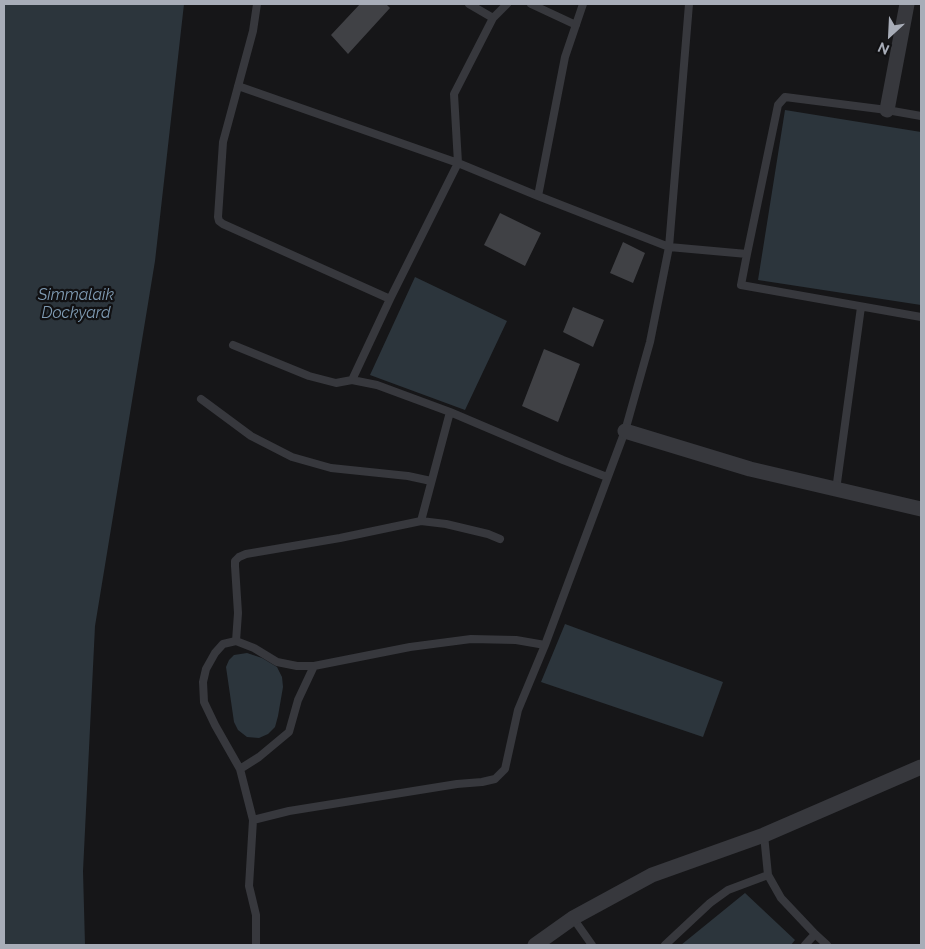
<!DOCTYPE html>
<style>
body{margin:0}
#map{position:relative;width:925px;height:949px;overflow:hidden;background:#161618;font-family:Raleway,sans-serif}
canvas{display:block}
.frame{position:absolute;inset:0;border:5px solid #a8adb8;pointer-events:none}
.north{position:absolute;left:865px;top:10px;width:50px;height:50px;-webkit-text-stroke:4px #111113;paint-order:stroke;rotate:205deg;font-size:14px;font-weight:700;line-height:20px;text-align:center;color:#a8adb8}
.north::after{content:'';display:block;margin:auto;width:18px;height:22px;background:#a8adb8;clip-path:polygon(50% 0,100% 100%,50% 72%,0 100%)}
</style>
<div id="map">
<canvas width="925" height="949"></canvas>
<div class="frame"></div>
<div class="north">N</div>
</div>
<script>
const ctx = document.querySelector('canvas').getContext('2d');
ctx.lineJoin = 'round';
function paint(path, color) { ctx.fillStyle = color; ctx.fill(path, 'evenodd'); }
const shape = rows => new Path2D(rows.map(r => 'M' + r).join(''));
function strokePath(path, color, width, dash) { ctx.strokeStyle = color; ctx.lineWidth = width; ctx.lineCap = dash ? 'butt' : 'round'; ctx.setLineDash(dash || []); ctx.stroke(path); }
function drawText(font, color, halo, rows, align = 'center') {
  ctx.font = font + ' Raleway,sans-serif'; ctx.lineWidth = 4.5; ctx.setLineDash([]); ctx.textBaseline = 'middle'; ctx.strokeStyle = halo; ctx.fillStyle = color; for (const [text, x, y, turn = 0] of rows) {
    ctx.save(); ctx.translate(x, y); ctx.rotate((+turn || 0) * Math.PI / 180); ctx.textAlign = isNaN(turn) ? turn : align; if (halo) ctx.strokeText(text, 0, 0); ctx.fillText(text, 0, 0); ctx.restore();
  }
}
const water = shape([
 [4,4,184,4,155,261,95,626,83,871,85,945,4,945],
 [785,110,921,132,921,305,758,280],
 [415,277,507,321,465,410,370,375],
 [565,624,723,682,703,737,541,682],
 [247,653,262,658,277,667,282,677,283,687,278,716,275,727,268,734,259,738,247,737,238,730,234,722,226,667,229,660,234,655],
 [745,893,795,940,791,945,681,945]
]);
const building = shape([
 [360,4,386,4,390,8,348,54,331,35],
 [500,213,541,233,525,266,484,245],
 [623,242,645,253,633,283,610,273],
 [573,307,604,320,593,347,563,332],
 [544,349,580,364,558,422,522,406]
]);
const lane = shape([
 [257,4,253,31,223,142,218,217,219,221,223,224,390,299],
 [469,4,493,18],
 [531,4,576,25],
 [238,86,458,163,538,196,669,247,747,254],
 [921,116,887,110,785,97,778,105,747,254,741,285,921,317],
 [538,196,565,57,583,4],
 [233,345,309,376,336,383,352,380,377,385,450,412,563,460,607,477],
 [352,380,390,299,458,163,454,94,493,18,507,4],
 [201,399,251,436,292,457,331,468,408,476,431,481],
 [836,490,861,307],
 [421,521,450,412],
 [236,641,254,648,277,662,297,666,314,666,298,700,289,732,259,757,240,769,215,725,204,702,203,682,206,669,215,653,223,644,236,641],
 [236,641,238,613,235,566,235,561,239,557,246,554,340,538,421,521,446,524,488,534,500,539],
 [314,666,410,647,471,639,516,640,545,645],
 [240,769,253,820,249,886,256,915,256,945],
 [253,820,289,811,457,784,482,782,495,779,505,769,518,710,545,645,625,431,650,342,669,247,689,4],
 [764,835,768,875,781,898,815,934,827,945],
 [573,918,592,945],
 [665,945,710,903,728,890,768,875],
 [805,945,815,934]
]);
const street = shape([
 [887,110,907,4],
 [625,431,750,469,921,509],
 [535,945,573,918,652,875,764,835,921,767]
]);
const waterNames = [
 ["Simmalaik",76,295],
 ["Dockyard",76,313]
];
paint(water, '#2c353c');
paint(building, '#404145');
strokePath(lane, '#37383d', 8);
strokePath(street, '#37383d', 15);
drawText('italic 16px', '#7f9bb3', '#111113', waterNames);
</script>
